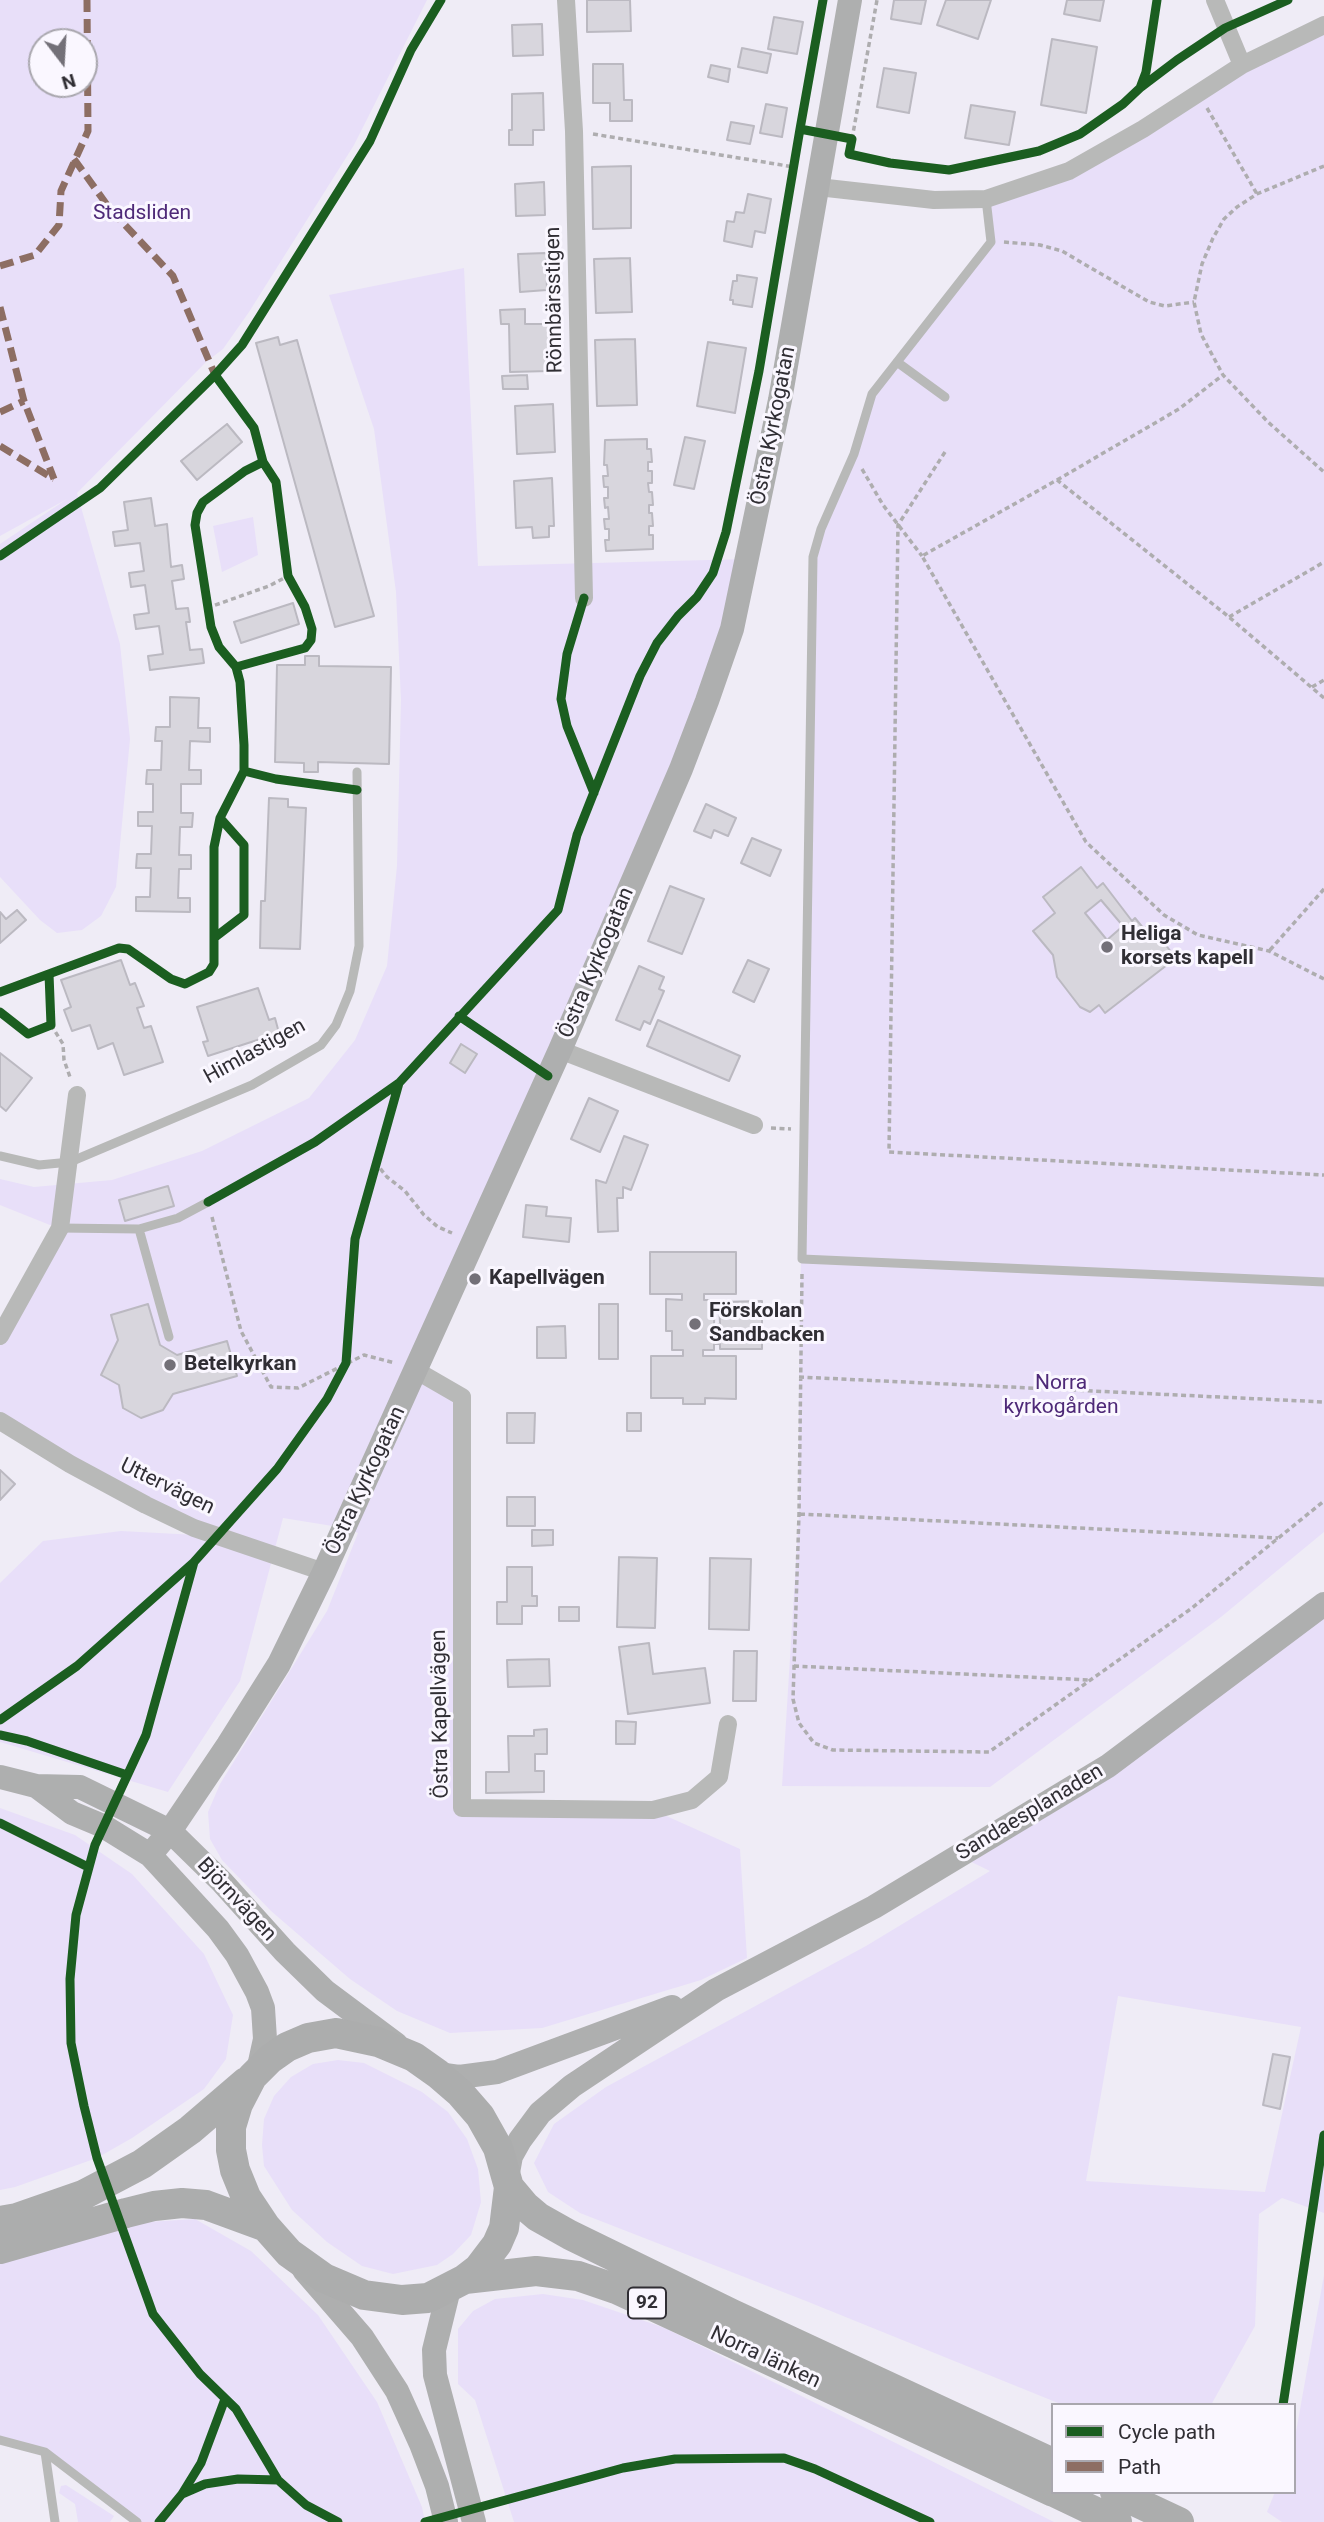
<!DOCTYPE html>
<meta charset="utf-8">
<style>
body{margin:0}
#map{position:relative;width:1324px;height:2522px;overflow:hidden;background:#efecf6;font-family:Roboto,sans-serif}
canvas{display:block}
.legend{position:absolute;left:1051px;top:2403px;width:245px;height:91px;box-sizing:border-box;background:#faf7ff;border:2px solid #a9a7ae;margin:0;padding:9px 12px;list-style:none;font-size:21px;color:#302e34}
.legend li{display:flex;align-items:center;gap:14px;height:35px}
.legend b{width:35px;border:2px solid #a9a7ae}
.north{position:absolute;left:28px;top:28px;width:70px;height:70px;box-sizing:border-box;background:#faf7ff;border:2px solid #a9a7ae;border-radius:50%;rotate:163deg;font-size:19px;font-weight:700;line-height:28px;text-align:center;color:#302e34}
.north::after{content:'';display:block;margin:auto;width:24px;height:32px;background:#737078;clip-path:polygon(50% 0,100% 100%,50% 72%,0 100%)}
</style>
<div id="map">
<canvas width="1324" height="2522"></canvas>
<ul class="legend">
<li><b style="height:9px;background:#1b5e20"></b>Cycle path</li>
<li><b style="height:9px;background:#8d6e63"></b>Path</li>
</ul>
<div class="north">N</div>
</div>
<script>
const ctx = document.querySelector('canvas').getContext('2d');
ctx.lineJoin = 'round';
function paint(path, color) { ctx.fillStyle = color; ctx.fill(path, 'evenodd'); }
const shape = rows => new Path2D(rows.map(r => 'M' + r).join(''));
function strokePath(path, color, width, dash) { ctx.strokeStyle = color; ctx.lineWidth = width; ctx.lineCap = dash ? 'butt' : 'round'; ctx.setLineDash(dash || []); ctx.stroke(path); }
function drawText(font, color, halo, rows, align = 'center') {
  ctx.font = font + ' Roboto,sans-serif'; ctx.lineWidth = 6; ctx.setLineDash([]); ctx.textBaseline = 'middle'; ctx.strokeStyle = halo; ctx.fillStyle = color; for (const [text, x, y, turn = 0] of rows) {
    ctx.save(); ctx.translate(x, y); ctx.rotate((+turn || 0) * Math.PI / 180); ctx.textAlign = isNaN(turn) ? turn : align; if (halo) ctx.strokeText(text, 0, 0); ctx.fillText(text, 0, 0); ctx.restore();
  }
}
const green = shape([
 [0,0,427,0,354,145,249,312,223,349,206,362,77,493,120,644,130,739,116,887,101,916,82,930,57,933,40,920,0,877,0,544,67,499,0,536],
 [42,42,84,42,84,84,42,84],
 [1324,25,1324,1532,1221,1617,990,1787,782,1786,799,1514,799,1377,813,557,854,454,872,394,991,242,986,199,1069,171],
 [464,268,478,566,747,559,732,629,417,1370,462,1397,462,1807,653,1810,740,1849,747,1958,701,1980,542,2028,450,2033,397,2011,350,1979,271,1911,222,1860,210,1839,208,1812,220,1784,327,1611,358,1533,345,1528,283,1518,240,1681,168,1792,0,1742,0,1583,43,1541,121,1531,215,1536,0,1421,0,1336,60,1229,0,1205,0,1179,34,1187,112,1180,202,1151,309,1098,355,1040,387,966,397,866,401,700,396,592,374,429,329,295],
 [253,517,258,555,222,572,213,526],
 [1324,1604,1324,2213,1282,2198,1259,2214,1255,2326,1211,2405,1063,2405,806,2301,580,2213,548,2192,534,2163,554,2124,606,2087,866,1946,990,1871,959,1856],
 [1118,1996,1301,2027,1265,2192,1086,2181],
 [0,1808,75,1835,132,1874,204,1954,233,2015,226,2059,204,2089,132,2138,97,2158,15,2187,0,2190],
 [338,2060,364,2063,422,2092,448,2112,467,2139,478,2169,481,2202,471,2235,453,2254,437,2265,393,2274,362,2266,327,2242,292,2210,264,2166,262,2145,264,2119,274,2096,291,2077,313,2064],
 [195,2219,251,2251,318,2315,377,2402,422,2507,425,2522,137,2522,45,2452,0,2440,0,2260,132,2223],
 [1324,2275,1324,2522,1282,2522,1267,2512,1275,2492,1294,2492,1294,2443],
 [543,2294,583,2300,665,2328,1054,2522,514,2522,475,2400,458,2384,458,2329,473,2311,495,2299],
 [66,2485,114,2516,110,2522,78,2522,75,2504,59,2493,61,2486]
]);
const building = shape([
 [587,0,630,0,631,31,587,32,587,0],
 [894,0,926,0,921,24,891,19,894,0],
 [946,0,991,0,978,39,937,25,946,0],
 [1067,0,1104,0,1100,21,1064,14,1067,0],
 [774,17,803,22,797,54,768,49,774,17],
 [542,24,543,55,513,56,512,25,542,24],
 [1052,39,1097,47,1086,113,1041,105,1052,39],
 [742,48,771,54,767,73,738,67,742,48],
 [593,64,623,64,624,100,632,100,632,121,610,121,610,103,593,103,593,64],
 [711,65,730,69,728,82,708,77,711,65],
 [884,68,916,73,909,113,877,107,884,68],
 [543,93,544,130,533,130,533,145,509,145,509,130,512,130,512,94,543,93],
 [766,104,787,108,782,137,760,133,766,104],
 [971,105,1015,112,1009,145,965,138,971,105],
 [731,122,754,126,750,144,727,140,731,122],
 [631,166,631,228,593,229,592,167,631,166],
 [544,182,545,215,516,216,515,184,544,182],
 [748,194,771,199,765,233,755,231,752,247,724,241,727,221,734,222,736,212,744,213,748,194],
 [546,253,547,290,520,292,518,254,546,253],
 [630,258,632,312,596,313,594,259,630,258],
 [737,275,757,278,752,307,733,304,733,300,730,300,733,281,737,281,737,275],
 [525,309,525,324,548,324,549,371,510,372,509,324,501,324,500,310,525,309],
 [278,337,280,345,297,340,374,616,335,627,256,343,278,337],
 [635,339,637,405,597,406,595,340,635,339],
 [708,342,746,348,735,413,697,406,708,342],
 [527,375,528,389,503,389,502,376,527,375],
 [553,404,555,452,517,454,515,406,553,404],
 [227,424,242,442,197,480,181,461,227,424],
 [685,437,705,441,694,489,674,485,685,437],
 [647,439,647,449,651,449,652,462,648,462,648,471,652,471,652,483,648,483,649,492,652,492,653,505,649,505,649,513,652,513,653,526,649,526,649,535,653,535,653,549,606,551,605,540,609,540,609,529,605,529,604,519,609,519,608,507,605,508,604,498,608,498,608,487,604,487,603,476,608,476,607,465,604,465,605,440,647,439],
 [552,478,554,526,549,526,549,537,533,538,532,527,516,528,514,481,552,478],
 [151,498,155,526,167,524,171,567,182,565,184,579,172,581,176,609,188,608,190,622,186,622,190,650,202,649,204,663,150,670,148,656,163,654,159,626,136,629,134,615,149,613,145,585,131,587,129,573,144,571,140,543,115,546,113,532,128,530,124,502,151,498],
 [293,603,299,624,241,643,234,622,293,603],
 [305,656,319,656,319,666,391,667,389,764,318,762,318,772,304,772,304,763,275,762,277,665,305,665,305,656],
 [170,697,199,698,198,728,210,728,210,742,190,741,189,770,201,770,201,784,181,784,181,813,193,813,192,827,180,827,179,855,191,855,191,869,179,869,178,898,190,898,190,912,136,911,136,897,150,897,151,868,136,868,137,854,151,854,152,826,138,826,138,812,153,812,153,784,146,784,147,770,161,770,162,741,155,741,156,727,170,727,170,697],
 [269,798,288,799,288,807,306,808,300,949,260,948,261,901,265,901,269,798],
 [706,804,736,818,728,836,714,830,711,838,694,831,706,804],
 [752,838,781,850,770,876,741,863,752,838],
 [1081,867,1097,888,1103,883,1132,921,1135,918,1144,929,1149,924,1176,958,1105,1013,1099,1005,1090,1012,1080,1007,1057,977,1053,955,1033,931,1055,913,1043,897,1081,867],
 [1101,900,1123,926,1107,940,1085,913,1101,900],
 [670,886,704,899,682,954,648,941,670,886],
 [17,910,26,920,0,943,0,912,6,919,17,910],
 [121,960,130,985,135,983,144,1006,137,1008,144,1028,151,1026,163,1062,124,1075,113,1043,98,1049,90,1025,72,1031,64,1010,71,1007,61,980,121,960],
 [748,960,769,969,754,1002,733,992,748,960],
 [639,966,664,977,659,989,664,991,650,1024,644,1021,640,1030,616,1020,639,966],
 [258,988,269,1020,275,1018,279,1033,208,1056,203,1042,208,1041,197,1007,258,988],
 [658,1020,740,1056,729,1081,647,1046,658,1020],
 [461,1044,477,1054,465,1073,450,1063,461,1044],
 [0,1053,32,1078,6,1111,0,1106,0,1053],
 [589,1098,618,1111,600,1152,571,1139,589,1098],
 [624,1136,648,1145,631,1190,623,1187,623,1198,617,1198,618,1231,598,1232,596,1180,606,1183,624,1136],
 [168,1186,174,1206,125,1221,119,1200,168,1186],
 [526,1205,547,1207,546,1216,571,1218,569,1242,523,1237,526,1205],
 [650,1252,736,1252,736,1294,704,1294,704,1300,715,1300,714,1324,720,1324,719,1302,762,1301,762,1349,720,1349,720,1344,714,1344,714,1350,703,1350,703,1356,736,1356,736,1399,705,1398,705,1404,683,1404,683,1398,651,1398,651,1356,683,1356,683,1350,672,1350,672,1331,666,1331,666,1299,682,1300,682,1294,650,1294,650,1252],
 [148,1304,160,1345,177,1355,227,1341,237,1376,173,1394,163,1410,141,1418,123,1408,119,1385,101,1375,118,1340,111,1315,148,1304],
 [599,1304,618,1304,618,1359,599,1359,599,1304],
 [565,1326,566,1358,537,1358,537,1327,565,1326],
 [507,1413,535,1413,534,1443,507,1443,507,1413],
 [627,1413,641,1413,641,1431,627,1431,627,1413],
 [0,1470,15,1484,0,1500,0,1470],
 [507,1497,535,1497,535,1526,507,1526,507,1497],
 [532,1530,553,1530,553,1545,532,1546,532,1530],
 [619,1557,657,1558,655,1628,617,1627,619,1557],
 [710,1558,751,1559,749,1630,709,1629,710,1558],
 [507,1567,532,1567,532,1596,537,1596,537,1606,522,1606,522,1624,497,1624,497,1602,507,1602,507,1567],
 [559,1607,579,1607,579,1621,559,1621,559,1607],
 [649,1643,653,1674,705,1668,710,1703,628,1714,619,1647,649,1643],
 [734,1651,757,1651,756,1701,733,1701,734,1651],
 [549,1659,550,1686,508,1687,507,1660,549,1659],
 [616,1721,636,1722,635,1744,616,1744,616,1721],
 [547,1729,547,1754,535,1754,535,1771,544,1771,544,1792,486,1793,486,1772,509,1772,508,1736,534,1736,534,1730,547,1729],
 [1273,2054,1290,2057,1280,2109,1263,2105,1273,2054]
]);
const path = shape([
 [1207,108,1257,194],
 [593,134,794,167],
 [852,139,877,0],
 [1324,166,1257,194,1237,207,1224,219,1213,238,1202,264,1194,302,1201,334,1223,375,1268,422,1324,472],
 [1004,242,1040,245,1062,251,1149,302,1165,306,1194,302],
 [215,375,254,428,263,462,276,482,288,576,305,607,312,629,311,640,305,648,236,667],
 [945,452,898,525,889,1152,1324,1175],
 [862,469,883,505,922,556],
 [1057,480,1179,409,1223,375],
 [207,608,269,586,288,576],
 [1229,617,1324,562],
 [1312,687,1324,680],
 [1324,698,1229,617,1057,480,922,556,1086,842,1164,915,1198,935,1269,951,1324,979],
 [244,771,276,779,342,787],
 [214,938,244,915,244,845,220,818],
 [1270,950,1324,889],
 [0,992,119,948,128,949,171,979,185,984,209,972,214,964,214,847,220,818,244,771,244,745,240,682,236,667,219,647,211,627,195,525,197,513,203,502,245,471,263,462],
 [0,1012,28,1034,51,1025,49,974],
 [51,1025,63,1044,64,1060,70,1077],
 [771,1128,791,1129],
 [375,1162,387,1177,405,1191,424,1215,438,1227,452,1233],
 [212,1217,241,1331,271,1387,298,1388,364,1355,395,1363],
 [802,1274,799,1514,793,1699,799,1723,814,1743,833,1750,989,1752,1192,1608,1324,1501],
 [799,1377,1324,1402],
 [800,1514,1278,1538],
 [794,1666,1090,1680]
]);
const lane = shape([
 [986,199,991,242,872,394,854,454,821,529,813,557,802,1259,1324,1282],
 [897,362,945,397],
 [0,1156,39,1165,70,1162,252,1085,321,1045,336,1025,350,991,359,946,357,772],
 [60,1228,139,1229,178,1218,208,1202],
 [139,1229,169,1337],
 [0,2440,45,2452,137,2522],
 [45,2452,55,2522]
]);
const street = shape([
 [566,0,574,131,584,598],
 [1215,0,1242,65],
 [818,187,934,200,986,199,1069,171,1143,129,1242,65,1324,25],
 [560,1050,754,1125],
 [0,1336,60,1228,77,1095],
 [417,1371,462,1397,462,1808,653,1810,692,1800,719,1777,728,1724],
 [0,1421,70,1464,146,1505,194,1528,324,1572]
]);
const secondary = shape([
 [0,1777,36,1786,80,1787,170,1831,222,1882,285,1952,325,1991,396,2044],
 [36,1786,72,1813,103,1826,150,1855,218,1929,237,1955,257,1992,263,2008,265,2039,258,2071],
 [150,1855,170,1831,228,1745,279,1664,324,1572,560,1050,681,769,707,701,732,629,780,400,850,0],
 [438,2074,459,2077,497,2072,672,2007],
 [507,2178,511,2156,520,2140,540,2113,572,2086,716,1990,874,1907,1108,1766,1324,1604],
 [304,2270,362,2337,397,2391,421,2444,437,2486,446,2522],
 [449,2289,434,2350,435,2375,474,2522]
]);
const highway = shape([
 [336,2033,378,2042,414,2057,438,2074,460,2093,480,2116,498,2148,509,2187,504,2228,497,2244,478,2269,465,2279,428,2298,402,2300,364,2295,324,2278,289,2253,266,2227,246,2197,235,2170,231,2150,231,2127,238,2104,252,2077,270,2059,287,2047,308,2038,336,2033],
 [509,2187,525,2206,538,2217,570,2235,732,2314,1053,2463],
 [0,2221,17,2218,83,2195,142,2164,190,2130,246,2082],
 [0,2249,126,2213,154,2206,182,2203,206,2205,266,2227],
 [465,2279,536,2271,578,2276,616,2289,1053,2492],
 [1054,2492,1117,2522],
 [1115,2492,1179,2522]
]);
const quiet = shape([
 [74,159,110,209,173,276,215,375],
 [0,266,35,255,59,225,61,191,88,131,87,0],
 [0,307,24,401,54,479],
 [0,412,24,401],
 [0,446,54,479]
]);
const cycleway = shape([
 [1140,88,1177,60,1225,28,1288,0],
 [800,129,823,0],
 [215,375,254,428,263,462,276,482,288,576,305,607,312,629,311,640,305,648,236,667],
 [0,556,100,488,215,375,242,345,370,141,411,50,441,0],
 [584,598,567,654,561,699,567,726,594,793],
 [244,771,276,779,357,790],
 [214,938,244,915,244,845,220,818],
 [0,992,119,948,128,949,171,979,185,984,209,972,214,964,214,847,220,818,244,771,244,745,240,682,236,667,219,647,211,627,195,525,197,513,203,502,245,471,263,462],
 [0,1012,28,1034,51,1025,49,974],
 [459,1016,548,1076],
 [208,1202,315,1142,399,1083,558,910,577,835,640,676,657,643,678,616,697,597,713,573,726,532,759,371,800,129,852,139,849,154,890,163,949,170,1039,151,1080,134,1123,104,1140,88,1146,72,1157,0],
 [0,1720,77,1666,194,1562],
 [0,1735,27,1741,127,1775],
 [0,1823,88,1867],
 [1283,2405,1324,2135],
 [182,2494,205,2484,238,2479,278,2480],
 [159,2522,182,2494,201,2463,225,2399],
 [338,2522,306,2505,278,2480,236,2409,200,2374,153,2314,97,2158,84,2106,71,2043,70,1979,76,1915,95,1845,146,1735,194,1562,277,1469,327,1399,346,1363,355,1239,399,1083],
 [425,2522,623,2468,675,2459,784,2458,815,2469,930,2522]
]);
const markers = [
 [1107,947,7,"#737078"],
 [475,1279,7,"#737078"],
 [695,1324,7,"#737078"],
 [170,1365,7,"#737078"]
];
const shields = [
 [647,2303,38]
];
const shieldNames = [
 ["92",647,2303]
];
const parkNames = [
 ["Stadsliden",142,214],
 ["Norra",1061,1384],
 ["kyrkogården",1061,1408]
];
const streetNames = [
 ["Rönnbärsstigen",555,300,-91],
 ["Östra Kyrkogatan",774,426,-79],
 ["Östra Kyrkogatan",597,963,-67],
 ["Himlastigen",255,1052,-29],
 ["Östra Kyrkogatan",366,1481,-65],
 ["Uttervägen",167,1487,26],
 ["Östra Kapellvägen",441,1714,-91],
 ["Sandaesplanaden",1030,1813,-31],
 ["Björnvägen",236,1900,47],
 ["Norra länken",765,2358,25]
];
const poiNames = [
 ["Heliga",1121,935],
 ["korsets kapell",1121,959],
 ["Kapellvägen",489,1279],
 ["Förskolan",709,1312],
 ["Sandbacken",709,1336],
 ["Betelkyrkan",184,1365]
];
paint(green, '#e8dff9');
paint(building, '#d8d6dd');
strokePath(building, '#bbb9c1', 2);
strokePath(path, '#aeadaf', 3.5, [5, 3.5]);
strokePath(lane, '#b8b9b8', 9);
strokePath(street, '#b8b9b8', 18);
strokePath(secondary, '#aeafaf', 24);
strokePath(highway, '#acadad', 30);
strokePath(quiet, '#8d6e63', 7, [14, 7]);
strokePath(cycleway, '#1b5e20', 9);
for (const [x, y, r, color] of markers) { const dot = new Path2D(); dot.arc(x, y, r, 0, 2 * Math.PI); ctx.fillStyle = color; ctx.fill(dot); strokePath(dot, '#faf7ff', 2.5); }
for (const [x, y, w] of shields) { const box = new Path2D(); box.roundRect(x - w / 2, y - 15.5, w, 31, 5); ctx.fillStyle = '#faf7ff'; ctx.fill(box); strokePath(box, '#302e34', 2); }
drawText('bold 19px', '#302e34', null, shieldNames);
drawText('21px', '#4e2978', '#faf7ff', parkNames);
drawText('21px', '#302e34', '#faf7ff', streetNames);
drawText('bold 21px', '#302e34', '#faf7ff', poiNames, 'left');
</script>
